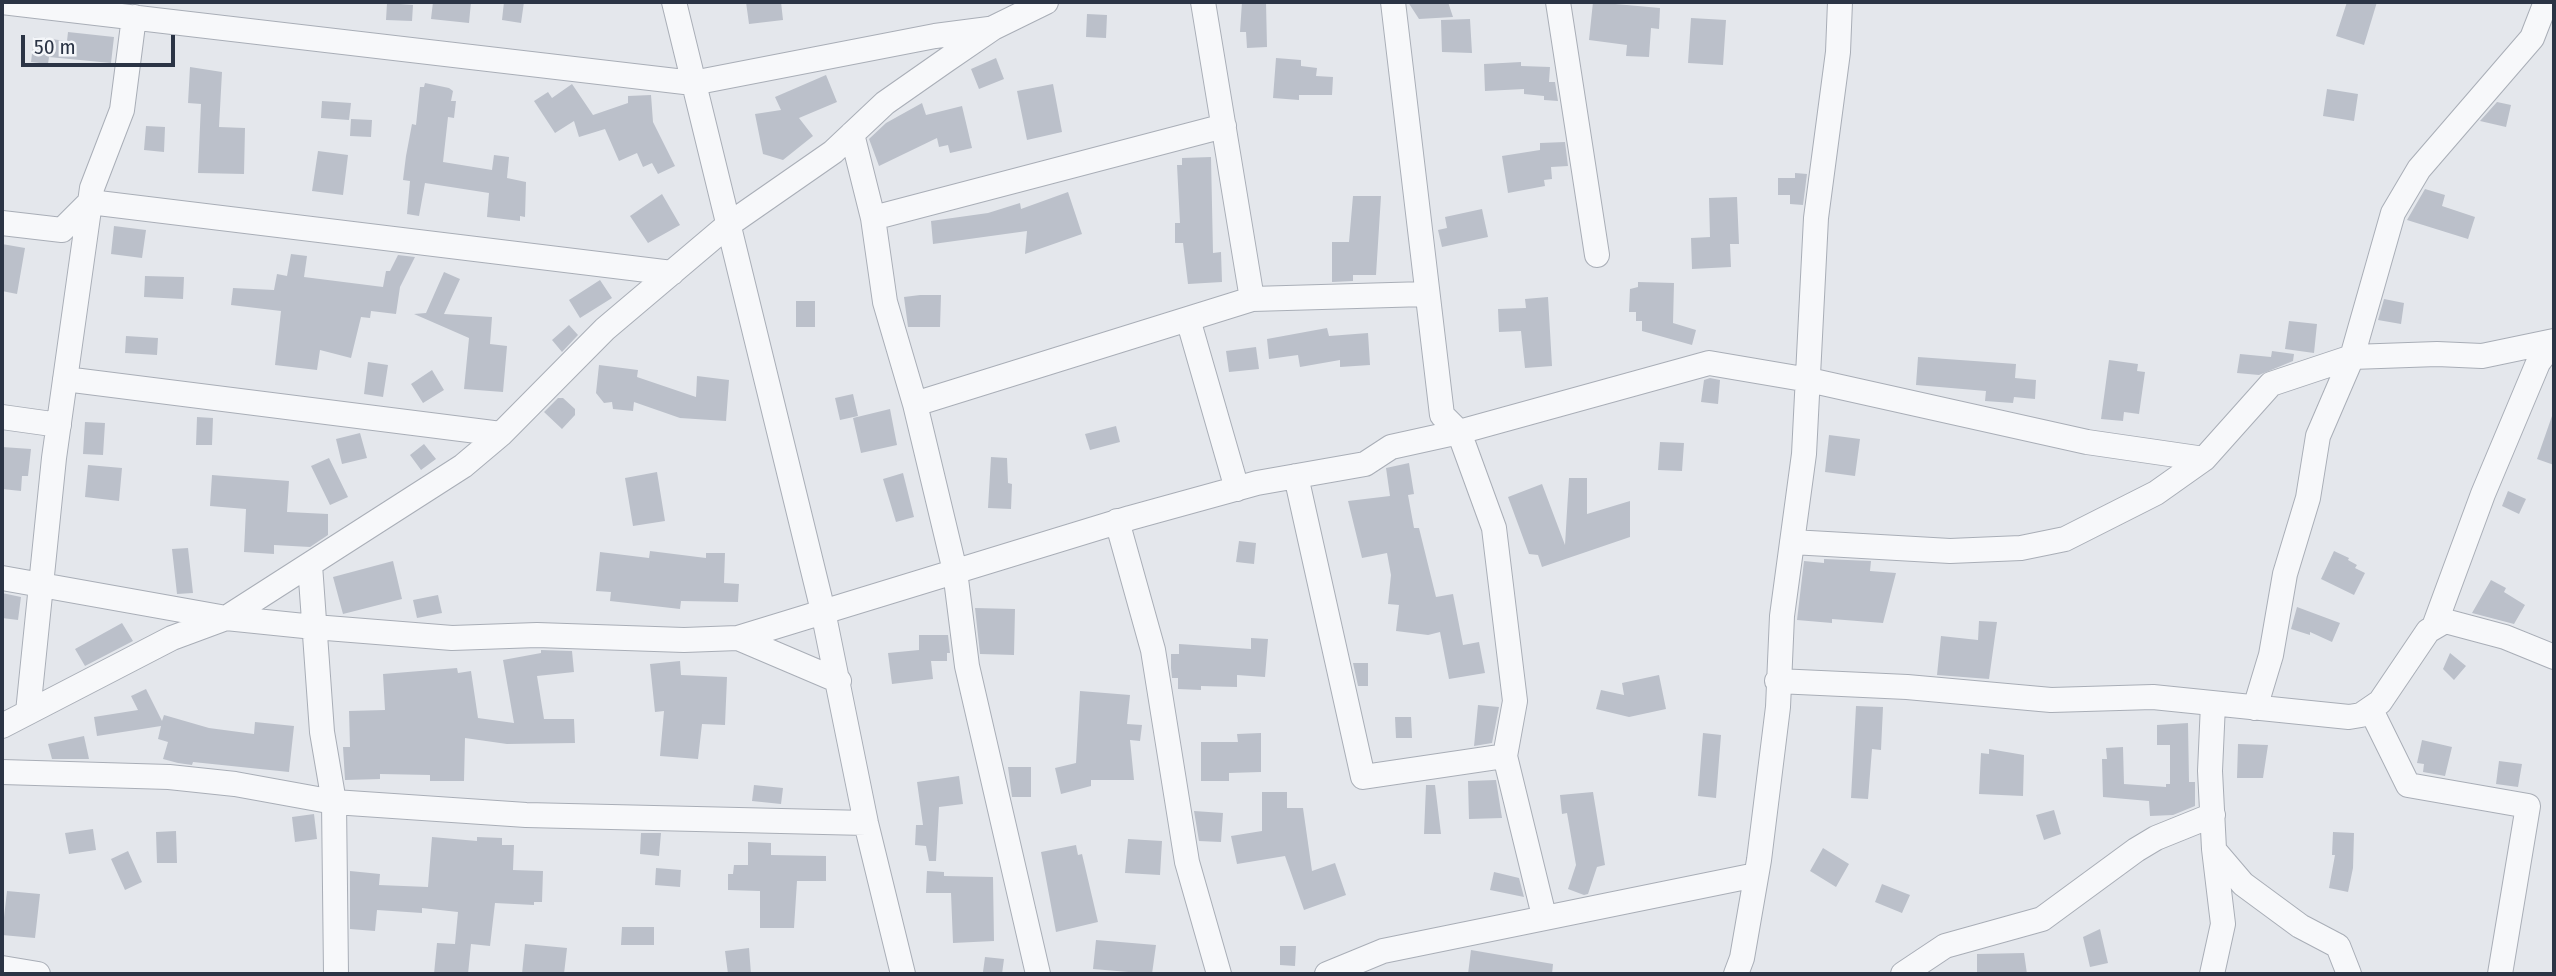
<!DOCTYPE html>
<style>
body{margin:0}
#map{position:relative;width:2556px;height:976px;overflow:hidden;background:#e4e7ec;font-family:"Fira Sans Condensed",sans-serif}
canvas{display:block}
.frame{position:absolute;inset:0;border:4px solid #2b3445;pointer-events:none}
.scale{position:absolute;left:21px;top:35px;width:154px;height:32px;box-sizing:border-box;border:4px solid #2b3445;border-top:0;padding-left:9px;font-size:21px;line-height:24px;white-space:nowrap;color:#2b3445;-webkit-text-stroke:5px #f4f6f9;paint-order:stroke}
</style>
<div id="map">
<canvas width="2556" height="976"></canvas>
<div class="frame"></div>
<div class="scale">50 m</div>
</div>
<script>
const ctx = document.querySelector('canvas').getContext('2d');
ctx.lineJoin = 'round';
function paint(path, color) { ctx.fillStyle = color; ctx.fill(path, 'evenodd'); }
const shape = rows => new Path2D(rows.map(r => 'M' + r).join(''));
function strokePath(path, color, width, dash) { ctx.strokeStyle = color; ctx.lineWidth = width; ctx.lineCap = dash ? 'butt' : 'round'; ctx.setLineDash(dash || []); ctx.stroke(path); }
const building = shape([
 [433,2,471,2,469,23,431,19],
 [504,2,524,2,521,23,502,20],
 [746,2,781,2,783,20,749,24],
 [1242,2,1266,2,1267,47,1247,48,1246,32,1240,32],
 [1408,2,1448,2,1453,17,1419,19],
 [1593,2,1660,8,1659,29,1651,28,1649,57,1626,56,1627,45,1589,40],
 [2347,2,2377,2,2364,45,2336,36],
 [387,3,413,5,412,21,386,20],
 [1087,14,1107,15,1106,38,1086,37],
 [1691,18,1726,20,1723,65,1688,63],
 [1470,19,1472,53,1442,52,1441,20],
 [68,32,114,37,111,63,49,57,48,64,31,62,34,37,67,41],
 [996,58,1004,79,979,89,971,69],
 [1276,58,1301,60,1301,66,1317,68,1316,76,1333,77,1332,95,1299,95,1299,100,1273,98],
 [1521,62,1521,66,1550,67,1549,82,1555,82,1558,101,1544,100,1544,96,1524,94,1524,89,1485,91,1484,64],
 [190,67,222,72,219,127,245,128,244,174,198,173,201,104,188,103],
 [826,75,837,102,799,118,813,136,783,160,763,154,755,114,781,110,775,97],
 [425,83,449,88,453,91,451,101,456,101,454,118,448,117,443,162,492,170,494,155,509,157,507,178,526,182,525,217,520,216,520,221,487,217,489,193,425,183,419,216,407,214,410,181,403,180,406,156,412,124,416,125,420,87,424,87],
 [572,84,593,115,628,103,628,96,651,95,653,122,675,166,658,174,652,163,643,167,637,153,619,161,605,129,579,137,574,121,555,133,534,101,548,92,552,98],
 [1053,84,1062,132,1027,140,1017,91],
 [2327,89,2358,94,2354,121,2323,116],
 [322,101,351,103,349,120,321,118],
 [2497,102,2511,105,2506,127,2480,121],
 [922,103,926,115,962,106,972,148,950,153,948,145,939,147,937,138,879,166,869,139,886,123],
 [351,119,372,120,371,137,350,136],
 [146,126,165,127,164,152,144,150],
 [1565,142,1568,166,1551,167,1552,179,1544,180,1545,186,1508,193,1502,156,1540,150,1540,143],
 [318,151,348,155,343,195,312,191],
 [1211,157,1213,253,1221,252,1222,282,1188,284,1183,243,1175,243,1175,223,1180,223,1177,165,1182,165,1182,158],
 [1795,173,1807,174,1803,205,1790,204,1790,195,1778,195,1778,178,1795,178],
 [2425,189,2445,195,2442,206,2475,217,2468,239,2407,220],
 [1068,192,1082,234,1025,254,1027,231,933,244,931,221,988,213,1020,203,1021,209],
 [662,194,680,225,648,243,630,216],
 [1353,196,1381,196,1376,275,1353,275,1353,281,1332,282,1332,242,1349,242],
 [1737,197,1739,244,1730,244,1731,267,1692,269,1691,238,1710,237,1709,198],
 [1482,209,1488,237,1442,247,1438,230,1447,228,1445,217],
 [114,226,146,230,142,258,111,254],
 [2,244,25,248,17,294,2,291],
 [291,254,307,256,304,277,383,287,386,271,390,271,398,255,415,257,400,287,396,314,371,311,370,318,361,317,351,358,320,350,317,370,275,365,281,311,231,305,233,288,274,290,277,274,287,276],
 [444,272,460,279,444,314,492,317,490,344,507,346,503,392,464,389,469,338,414,314,426,313],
 [145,276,184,277,183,299,144,297],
 [600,280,612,298,580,318,569,300],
 [1638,282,1674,283,1673,323,1696,330,1692,345,1642,331,1642,321,1636,321,1636,312,1629,312,1630,289,1638,287],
 [920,295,941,295,940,327,908,327,904,297],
 [1548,297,1552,366,1525,368,1521,331,1499,332,1498,309,1526,308,1525,299],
 [2384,299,2404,303,2401,324,2378,320],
 [796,301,815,301,815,327,796,327],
 [2289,321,2317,324,2314,353,2285,349],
 [569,325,578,335,562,352,552,340],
 [1327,328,1329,336,1368,333,1370,365,1340,367,1340,360,1300,367,1298,355,1269,359,1267,339],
 [126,336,158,338,157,355,125,353],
 [1256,347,1259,369,1229,372,1226,351],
 [2272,351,2294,354,2293,361,2259,375,2237,373,2240,354,2271,357],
 [1918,357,2016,364,2015,378,2036,380,2035,399,2014,397,2013,403,1985,401,1986,391,1916,385],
 [2109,360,2138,364,2137,371,2145,372,2139,414,2124,412,2123,421,2101,419],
 [368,362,388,365,383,397,364,394],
 [599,365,638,370,637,377,696,397,697,376,729,380,726,421,680,418,634,402,633,411,613,409,612,402,604,403,596,393],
 [432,370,444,390,423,403,411,384],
 [1710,378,1720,380,1718,404,1701,402,1704,380],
 [853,394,858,416,840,420,835,398],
 [558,398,563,398,575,409,575,415,562,429,544,412],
 [890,409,897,445,861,453,853,418],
 [2552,416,2554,416,2554,465,2537,459],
 [197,417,213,418,212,445,196,445],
 [85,422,105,423,103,455,83,454],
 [1116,426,1120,442,1090,450,1085,434],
 [360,433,367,458,342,464,336,439],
 [1829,435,1860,439,1855,476,1825,472],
 [1660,442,1684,443,1682,471,1658,470],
 [424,444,436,459,421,470,410,455],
 [2,447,31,449,28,476,22,476,21,491,2,489],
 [991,457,1007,458,1008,483,1012,484,1011,509,988,508],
 [329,458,348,497,330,505,311,466],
 [1409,463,1414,494,1408,495,1414,528,1419,528,1436,597,1453,594,1463,645,1479,642,1485,673,1449,679,1440,632,1428,635,1396,631,1399,605,1388,604,1391,575,1387,553,1362,558,1348,501,1390,496,1386,468],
 [88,465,122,468,119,501,85,497],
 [657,472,665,521,633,526,625,478],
 [903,473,914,517,896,522,883,479],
 [212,475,289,481,287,512,328,514,328,535,310,547,274,545,274,554,244,552,246,509,210,506],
 [1569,478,1587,478,1587,514,1630,501,1630,537,1542,567,1538,555,1529,554,1508,497,1542,484,1565,545],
 [2508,491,2526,499,2519,514,2502,506],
 [1239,541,1256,543,1254,564,1236,562],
 [188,548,193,593,177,594,172,549],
 [650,551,706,558,706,553,725,553,724,583,739,584,738,602,681,601,680,609,610,601,611,592,596,591,600,552,649,558],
 [2334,551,2349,558,2348,560,2357,565,2355,568,2365,573,2354,595,2321,579],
 [1824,559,1871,561,1870,571,1896,573,1883,623,1832,619,1832,623,1797,620,1804,561,1824,563],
 [393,561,402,599,343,614,333,577],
 [2491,580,2506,588,2504,592,2525,605,2514,624,2472,613],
 [2,593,21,597,18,620,2,618],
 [438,595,442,613,417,618,413,600],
 [2297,607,2340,623,2332,642,2310,632,2310,635,2291,629],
 [975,608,1015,609,1014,655,980,654],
 [1979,621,1997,622,1989,679,1937,675,1941,636,1978,640],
 [122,623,133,641,85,666,75,649],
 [919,635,948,635,950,653,947,653,947,661,931,661,933,679,892,684,888,653,919,650],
 [1251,638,1268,639,1265,677,1237,675,1237,687,1201,686,1201,690,1178,689,1178,678,1172,678,1171,668,1171,654,1179,654,1179,644,1251,649],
 [541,650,572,651,574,672,537,676,544,719,574,719,575,743,507,744,465,738,464,781,430,781,430,775,380,774,380,779,345,780,343,747,350,747,349,711,385,710,383,674,457,668,458,673,471,671,478,718,514,723,503,660,541,653],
 [2450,653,2466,666,2454,680,2443,669],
 [680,661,681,675,727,677,725,725,702,724,698,759,660,756,664,711,655,712,650,664],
 [1353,663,1368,663,1368,686,1358,686],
 [1659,675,1666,709,1629,717,1596,709,1601,690,1624,695,1622,683],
 [146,689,162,721,164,715,209,728,254,734,255,722,294,726,289,772,193,762,192,765,178,763,163,759,168,742,158,739,161,726,97,736,94,717,138,710,131,696],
 [1080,691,1130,695,1127,724,1142,725,1140,741,1130,740,1134,780,1091,780,1091,786,1061,794,1055,768,1076,763],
 [1478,705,1499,707,1492,743,1474,746],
 [1856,706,1883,707,1881,750,1872,749,1868,799,1851,798],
 [1395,717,1411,717,1412,738,1396,738],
 [2188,723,2189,782,2195,782,2195,806,2173,815,2150,816,2149,801,2103,797,2102,759,2107,759,2106,748,2123,747,2124,784,2166,787,2166,784,2170,784,2170,745,2157,745,2157,725],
 [1261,733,1261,772,1229,773,1229,781,1201,781,1201,742,1238,742,1237,734],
 [1703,733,1721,735,1716,798,1698,796],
 [84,736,89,759,52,759,48,744],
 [2422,740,2452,747,2445,776,2423,772,2424,764,2417,763],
 [2238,744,2268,745,2263,778,2237,778],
 [1989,749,2024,755,2023,796,1979,794,1981,753,1989,754],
 [2499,761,2522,764,2518,787,2496,784],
 [1008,767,1031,767,1031,797,1012,797],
 [959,776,963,804,939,807,936,861,929,861,926,846,915,845,916,825,923,825,917,782],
 [1496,780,1502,818,1469,819,1468,781],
 [754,785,783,788,781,804,752,801],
 [1426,785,1435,785,1441,834,1424,834],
 [1262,792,1287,792,1287,808,1303,808,1312,871,1335,863,1346,895,1304,910,1285,856,1237,864,1231,836,1262,831],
 [1593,792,1605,865,1597,867,1588,894,1584,895,1568,889,1576,865,1567,813,1562,814,1560,795],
 [2054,810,2061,834,2044,840,2036,815],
 [1194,811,1223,813,1221,842,1199,841],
 [314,814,317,839,295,842,292,817],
 [93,829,96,850,69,854,65,833],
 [176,831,177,863,157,863,156,832],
 [2333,832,2354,833,2353,868,2348,892,2329,888,2335,855,2332,855],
 [641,833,661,833,659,856,640,854],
 [432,837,477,841,477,837,502,838,502,845,514,845,513,870,543,871,542,902,534,902,534,905,495,903,490,946,471,944,468,974,434,974,437,943,455,944,458,912,422,908,422,913,377,910,375,931,350,929,350,871,380,874,379,885,428,887],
 [1128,839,1162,841,1160,875,1125,873],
 [748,842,771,843,771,855,826,856,826,881,797,881,794,928,760,928,760,891,728,890,728,874,733,874,734,865,748,865],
 [1076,845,1078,855,1082,854,1098,922,1056,932,1041,852],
 [1823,848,1849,864,1836,887,1810,871],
 [128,851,142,882,125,890,111,859],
 [656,868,681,870,680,887,655,885],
 [927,871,944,872,944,876,993,877,994,941,953,943,951,893,926,893],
 [1494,872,1519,878,1524,897,1490,890],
 [1882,884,1910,895,1902,913,1875,902],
 [7,891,40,894,35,938,2,935],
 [622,927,654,927,654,945,621,945],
 [2100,929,2108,963,2090,967,2083,937],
 [1096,940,1156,945,1152,974,1093,969],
 [525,944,567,948,564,974,522,974],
 [1280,946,1296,946,1295,966,1280,965],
 [749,948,751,974,728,974,725,951],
 [1471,950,1553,964,1552,974,1468,974],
 [2024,953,2027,974,1977,974,1977,954],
 [985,957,1004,959,1002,974,983,972]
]);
const minor = shape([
 [2,2,693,83,935,36,989,29],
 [674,2,823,611,866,823,903,974],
 [1203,2,1252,299],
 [1393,2,1442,415,1459,432,1494,528,1515,701,1505,756,1544,916],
 [1558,2,1597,255],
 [852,134,873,218,885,302,915,404,955,571,967,666,1038,974],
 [873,218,1224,126],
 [2,223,62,230,90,202,672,273],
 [1188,319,1237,489],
 [65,379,501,434],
 [915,404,1252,299,1426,294],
 [2,417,59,425],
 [1296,476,1363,777,1505,756],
 [1117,521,1153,650,1187,862,1219,974],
 [1792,542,1950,551,2021,548,2065,539,2156,493,2204,459,2271,384,2352,357,2437,354,2482,356,2554,341],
 [310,565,322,732,334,802,336,974],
 [2,578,226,618,314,627,452,638,537,635,684,640,738,638,1130,518,1257,483,1365,464,1391,447,1459,432,1709,363,1809,380,2087,442,2204,459],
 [2435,624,2483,494,2538,363,2554,341],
 [738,638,839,681],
 [1777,681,1907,687,2051,700,2153,697,2349,717,2361,715,2380,702,2428,631,2445,621,2505,637,2554,657],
 [2255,708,2271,655,2285,574,2308,498,2318,436,2352,357,2393,213,2419,169,2532,38,2546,2],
 [2371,710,2408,785,2528,806,2500,974],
 [28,712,54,458,92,188,122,110,134,17],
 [2,726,172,638,226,618,463,466,501,434,605,329,728,225,833,152,885,103,945,61,993,28,1046,2],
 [2,772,169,777,235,784,334,802,526,815,866,823],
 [2214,850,2243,884,2300,926,2338,946,2349,974],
 [2,968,38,974],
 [1327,974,1383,951,1756,875],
 [1736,974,1742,958,1759,860,1778,707,1782,616,1804,454,1816,218,1838,52,1840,2],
 [1903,974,1945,946,2042,919,2136,850,2156,838,2213,815],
 [2212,974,2223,924,2214,849,2210,771,2213,704]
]);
paint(building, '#bbc0ca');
strokePath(minor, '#a9aeb7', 26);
strokePath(minor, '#f7f8fa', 24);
</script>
